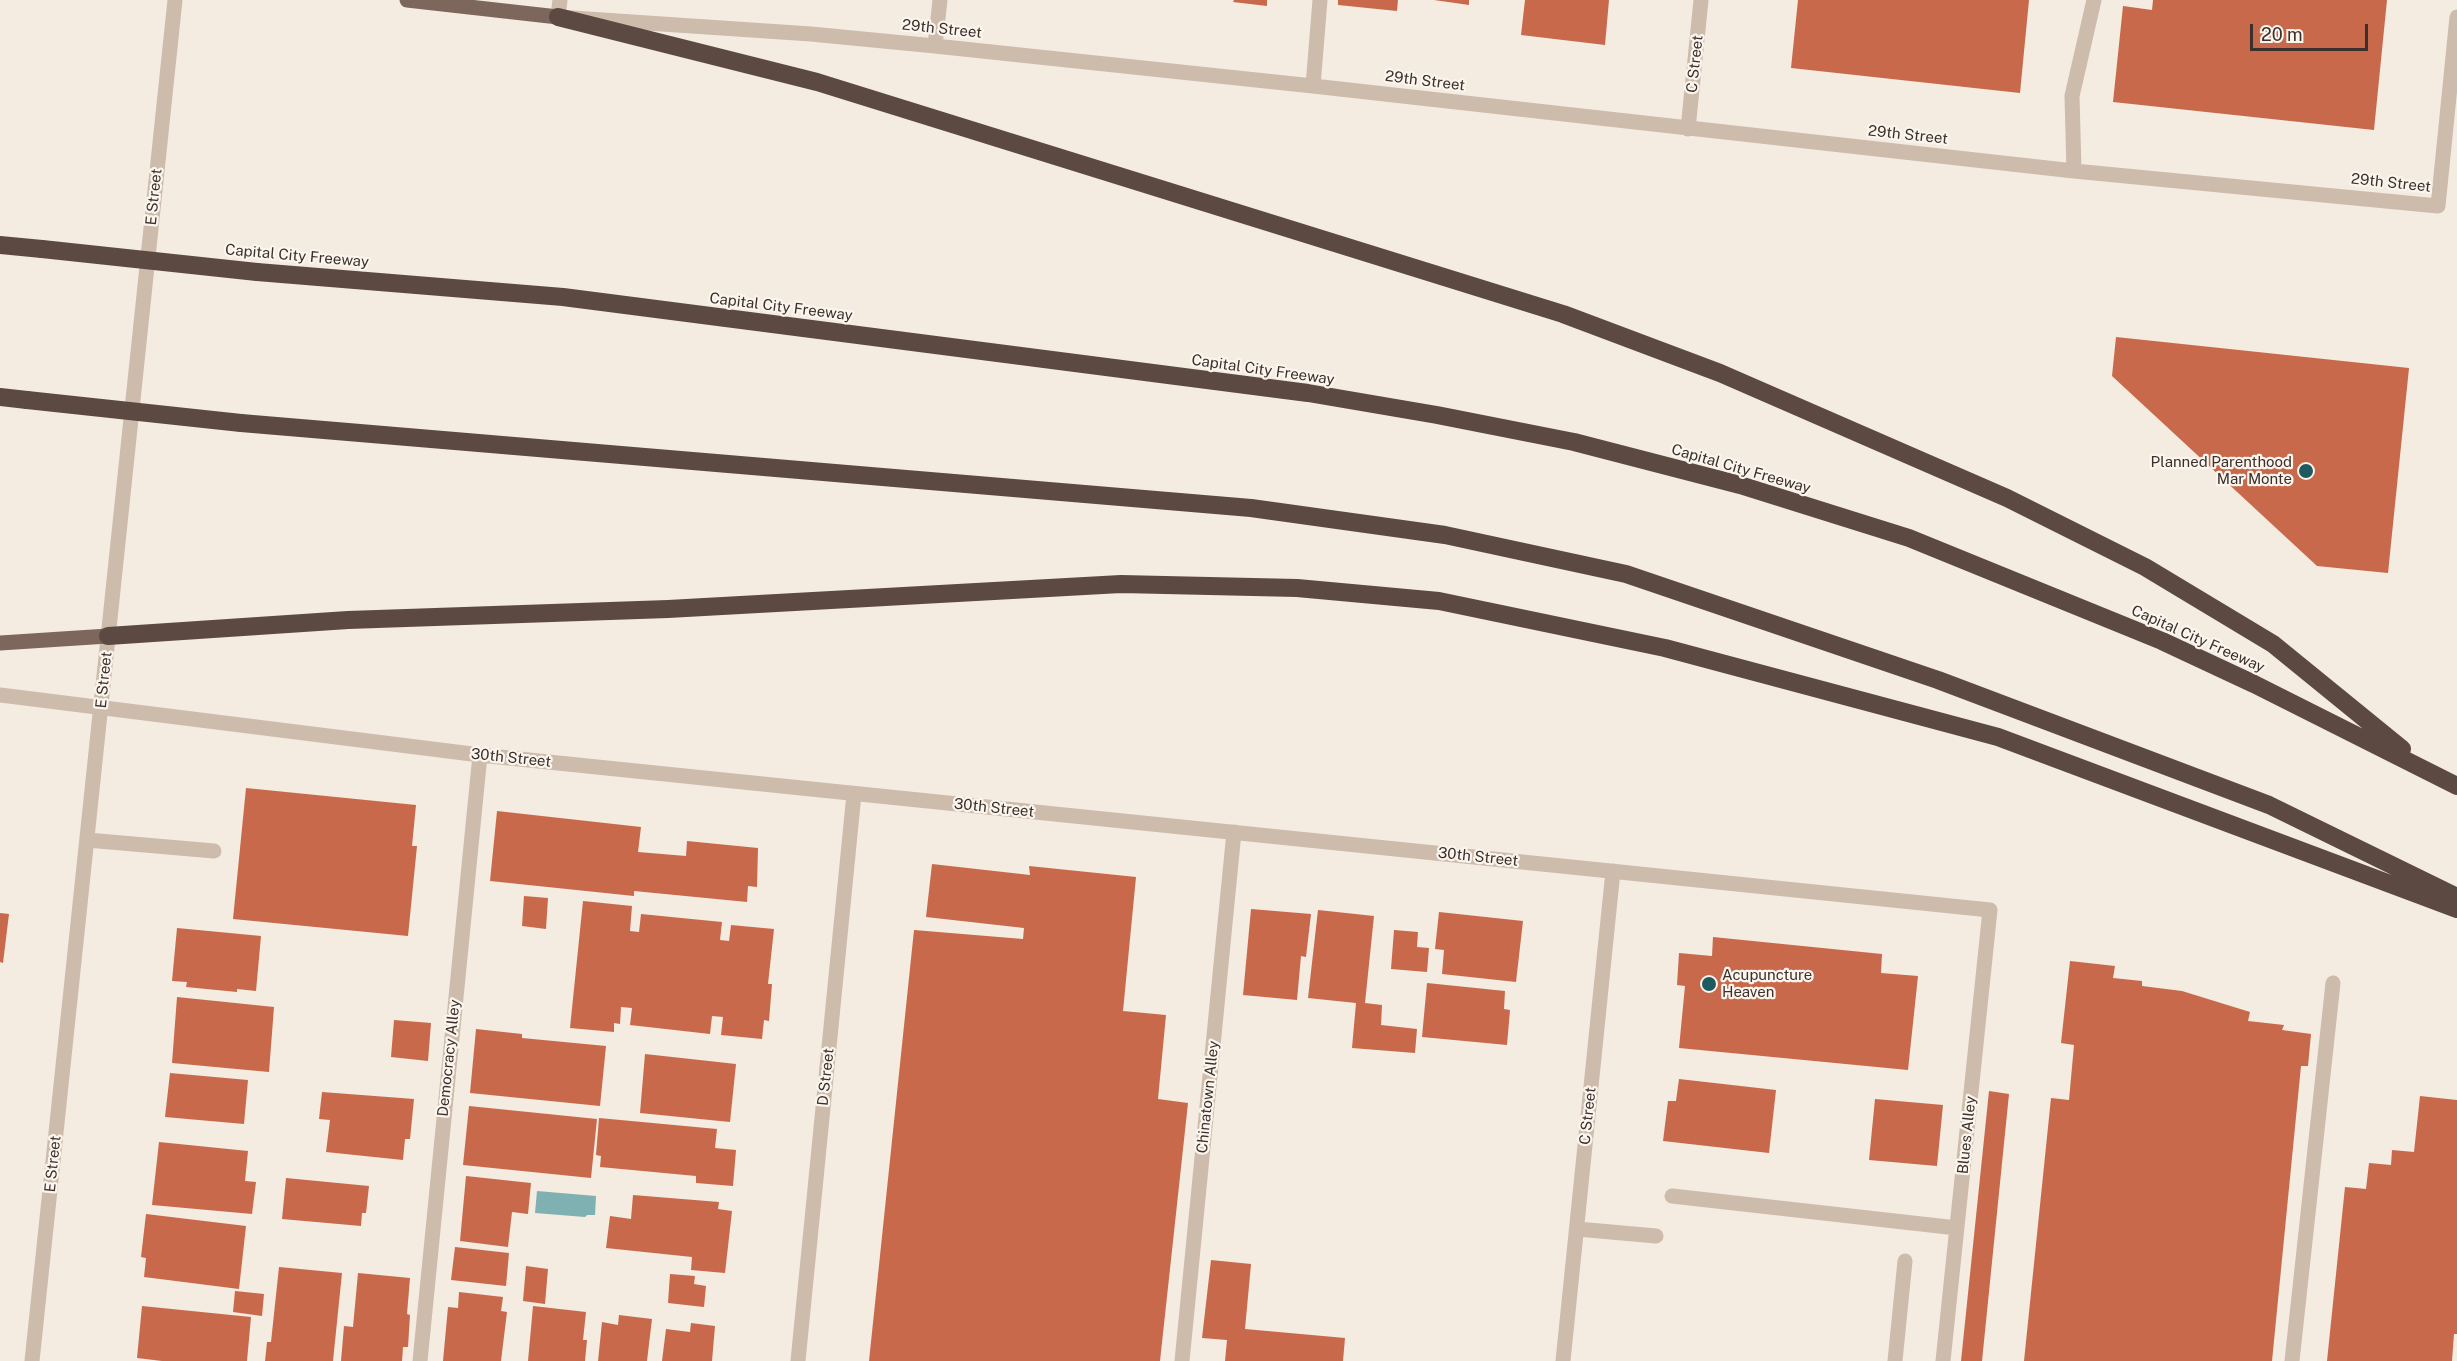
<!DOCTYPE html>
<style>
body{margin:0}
#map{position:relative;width:2457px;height:1361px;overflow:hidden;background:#f4ebe1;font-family:"Public Sans",sans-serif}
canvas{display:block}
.scale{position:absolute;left:2250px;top:24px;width:118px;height:27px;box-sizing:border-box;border:3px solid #3b302b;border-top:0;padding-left:8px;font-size:18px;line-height:21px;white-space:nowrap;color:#3b302b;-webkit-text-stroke:4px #fbf5ee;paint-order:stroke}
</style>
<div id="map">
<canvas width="2457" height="1361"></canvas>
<div class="scale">20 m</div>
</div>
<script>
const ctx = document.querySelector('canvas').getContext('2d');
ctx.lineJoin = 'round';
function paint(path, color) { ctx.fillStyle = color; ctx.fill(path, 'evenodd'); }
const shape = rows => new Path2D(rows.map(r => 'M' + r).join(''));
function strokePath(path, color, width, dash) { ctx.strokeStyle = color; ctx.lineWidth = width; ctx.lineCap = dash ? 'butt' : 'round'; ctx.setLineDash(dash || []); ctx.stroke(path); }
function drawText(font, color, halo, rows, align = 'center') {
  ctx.font = font + ' "Public Sans",sans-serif'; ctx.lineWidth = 4.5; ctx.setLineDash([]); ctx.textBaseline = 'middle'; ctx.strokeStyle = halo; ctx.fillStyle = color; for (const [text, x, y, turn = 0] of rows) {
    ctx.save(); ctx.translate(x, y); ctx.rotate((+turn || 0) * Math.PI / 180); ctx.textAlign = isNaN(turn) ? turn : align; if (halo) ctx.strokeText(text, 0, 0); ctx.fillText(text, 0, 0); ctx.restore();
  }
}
const water = shape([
 [537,1191,596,1196,595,1215,587,1215,585,1217,535,1213]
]);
const building = shape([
 [1234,0,1267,0,1267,6,1233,2],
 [1338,0,1398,0,1397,11,1338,5],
 [1434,0,1469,0,1469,5],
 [1525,0,1609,0,1605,45,1521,35],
 [1798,0,2029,0,2020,93,1791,68],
 [2153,0,2387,0,2374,130,2113,102,2123,6,2152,10],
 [2116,337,2409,368,2388,573,2317,566,2112,376],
 [246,788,416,805,412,846,417,846,408,936,233,919],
 [497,811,641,827,638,852,686,856,687,841,758,848,757,887,748,886,747,902,634,891,634,896,490,881],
 [932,864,1030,875,1029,866,1136,877,1123,1011,1166,1015,1158,1099,1188,1103,1160,1361,869,1361,914,930,1023,939,1024,928,926,917],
 [524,896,548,898,546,929,522,926],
 [583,901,632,906,630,931,639,932,641,914,722,922,720,940,729,941,731,925,774,929,768,984,772,984,769,1021,764,1020,762,1039,721,1035,723,1017,712,1016,710,1034,630,1025,632,1008,621,1007,620,1024,614,1023,614,1032,570,1028],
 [1251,909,1311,914,1306,957,1301,956,1297,1000,1243,995],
 [1318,910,1374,916,1365,1003,1382,1005,1381,1025,1417,1029,1415,1053,1352,1048,1356,1003,1308,998],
 [1439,912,1523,921,1516,982,1442,974,1444,950,1435,949],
 [0,913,9,914,3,963,0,962],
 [177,928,261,936,256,991,237,989,237,992,186,987,187,982,172,981],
 [1394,930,1418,932,1417,947,1429,948,1427,972,1391,969],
 [1713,937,1882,954,1881,973,1918,976,1908,1070,1679,1048,1685,986,1677,985,1679,953,1712,956],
 [2070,961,2115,966,2113,978,2142,981,2142,986,2182,991,2250,1012,2248,1021,2284,1025,2282,1030,2311,1034,2308,1066,2301,1066,2272,1361,2024,1361,2051,1098,2069,1100,2074,1045,2061,1043],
 [1427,983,1505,991,1504,1009,1510,1010,1507,1045,1422,1037],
 [177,997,274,1007,269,1072,172,1063],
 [394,1020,431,1023,428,1061,391,1057],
 [476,1029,522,1034,522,1038,606,1046,600,1106,470,1093],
 [645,1054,736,1064,730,1122,640,1113],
 [170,1073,248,1080,244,1124,165,1117],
 [1679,1079,1776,1090,1769,1153,1663,1141,1668,1101,1676,1101],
 [1989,1091,2009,1094,1982,1361,1961,1361],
 [322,1092,414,1099,410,1139,405,1139,403,1160,326,1152,330,1120,319,1119],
 [2420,1096,2457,1100,2457,1334,2454,1334,2452,1361,2327,1361,2345,1187,2366,1189,2369,1163,2391,1165,2392,1150,2414,1152],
 [1875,1099,1943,1105,1937,1166,1869,1160],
 [469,1106,597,1119,591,1178,463,1165],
 [599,1118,717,1129,715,1148,736,1150,733,1186,696,1183,696,1176,600,1167,601,1156,596,1155],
 [159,1142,248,1151,245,1181,256,1182,252,1214,152,1205],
 [466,1176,531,1183,528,1214,512,1212,508,1247,460,1241],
 [286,1178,369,1186,366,1213,362,1213,361,1226,282,1219],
 [633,1195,719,1202,718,1209,732,1211,725,1273,691,1270,692,1257,606,1248,610,1216,631,1219],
 [146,1214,246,1226,239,1289,144,1277,146,1258,141,1257],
 [455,1247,509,1253,506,1286,451,1280],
 [1211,1260,1251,1264,1245,1329,1345,1338,1343,1361,1225,1361,1227,1340,1202,1338],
 [526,1266,548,1269,545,1304,523,1301],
 [279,1267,342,1273,333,1361,265,1361,267,1342,271,1342],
 [358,1273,410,1278,407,1314,410,1315,408,1347,403,1347,402,1361,341,1361,344,1326,353,1327],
 [670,1274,695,1276,694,1284,706,1286,704,1307,668,1303],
 [235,1291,264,1294,262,1316,233,1312],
 [459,1292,503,1297,501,1311,507,1312,501,1361,443,1361,448,1307,458,1308],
 [142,1306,251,1317,247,1361,162,1361,137,1358],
 [533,1306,586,1312,583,1340,587,1340,585,1361,528,1361],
 [619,1315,652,1319,647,1361,598,1361,602,1322,618,1325],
 [691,1323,715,1326,712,1361,662,1361,666,1329,690,1332]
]);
const minor = shape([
 [560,0,558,17,811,34,935,46,1313,86,2074,171,2438,206,2457,17],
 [935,46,940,0],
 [1313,86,1320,0],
 [1688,129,1701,0],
 [2074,171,2072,96,2094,0],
 [0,695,480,755,1990,910,1943,1361],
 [87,840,214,851],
 [1672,1196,1957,1228],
 [1577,1229,1656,1236],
 [32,1361,175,0],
 [420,1361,480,755],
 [798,1361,854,794],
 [1182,1361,1234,832],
 [1563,1361,1613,871],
 [1895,1361,1905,1261],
 [2292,1361,2333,983]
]);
const major = shape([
 [407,0,558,17],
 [0,643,108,636]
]);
const highway = shape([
 [558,17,817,82,1563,314,1720,373,2007,498,2145,567,2273,644,2402,749],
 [0,245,42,249],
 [257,272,563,297,1308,393,1437,415,1574,442,1740,485,1909,538,2162,641,2254,684,2457,786],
 [0,397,27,400],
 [241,423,1251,508,1445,535,1626,574,1938,680,2269,805,2457,897],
 [108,636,348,620,668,609,1121,584,1297,588,1439,601,1665,648,1998,737,2457,909]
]);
const highwayBridge = shape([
 [42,249,257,272],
 [27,400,241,423]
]);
const markers = [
 [2306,471,8,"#1f5a5e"],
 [1709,984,8,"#1f5a5e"]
];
const streetNames = [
 ["29th Street",942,29,6],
 ["C Street",1695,64,-84],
 ["29th Street",1425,81,7],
 ["29th Street",1908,135,6],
 ["29th Street",2391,183,6],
 ["E Street",154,197,-84],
 ["Capital City Freeway",297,256,5],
 ["Capital City Freeway",781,307,7],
 ["Capital City Freeway",1263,370,8],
 ["Capital City Freeway",1741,469,16],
 ["Capital City Freeway",2198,639,24],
 ["E Street",104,680,-84],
 ["30th Street",511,758,6],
 ["30th Street",994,808,6],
 ["30th Street",1478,857,6],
 ["Democracy Alley",449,1058,-84],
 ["D Street",826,1077,-84],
 ["Chinatown Alley",1208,1097,-84],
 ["C Street",1588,1116,-84],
 ["Blues Alley",1967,1135,-84],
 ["E Street",53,1164,-84]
];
const poiNames = [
 ["Planned Parenthood",2292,462],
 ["Mar Monte",2292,479],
 ["Acupuncture",1722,975,"left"],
 ["Heaven",1722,992,"left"]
];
paint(water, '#7fb0b2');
paint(building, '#c8694b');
strokePath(minor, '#cdbbac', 15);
strokePath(major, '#7d675c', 15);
strokePath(highway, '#5c4a42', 18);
strokePath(highwayBridge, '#5c4a42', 18);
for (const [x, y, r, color] of markers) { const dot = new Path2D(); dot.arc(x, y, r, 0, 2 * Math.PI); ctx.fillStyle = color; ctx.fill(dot); strokePath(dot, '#fbf5ee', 2); }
drawText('15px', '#3b302b', '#fbf5ee', streetNames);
drawText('15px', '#3b302b', '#fbf5ee', poiNames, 'right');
</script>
